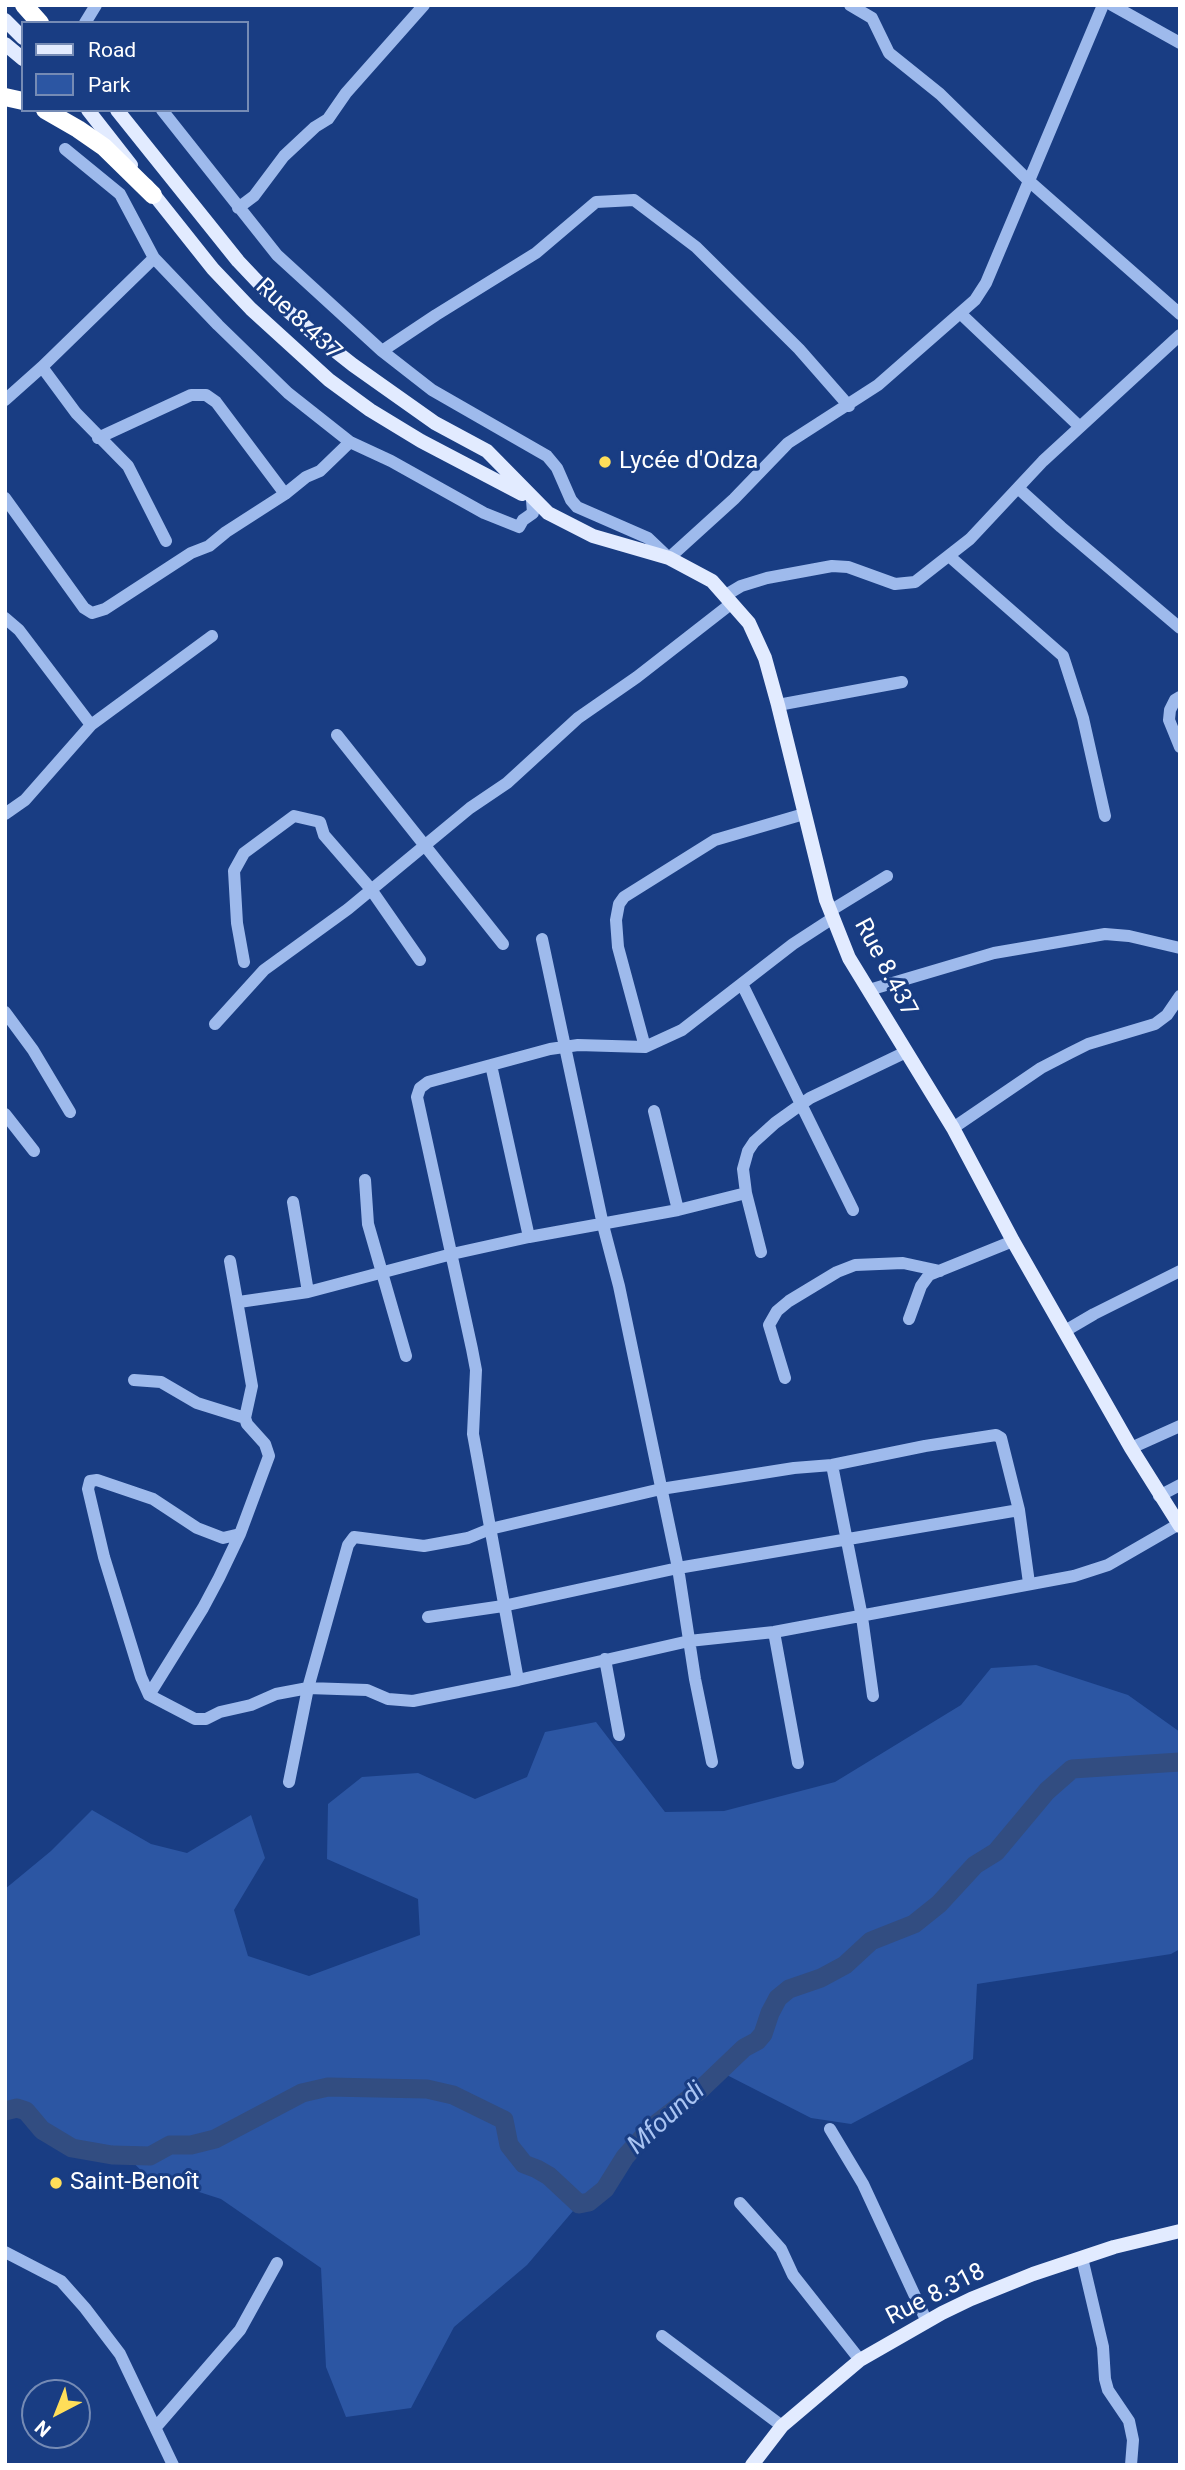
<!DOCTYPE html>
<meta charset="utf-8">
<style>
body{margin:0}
#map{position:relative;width:1185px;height:2470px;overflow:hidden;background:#193d83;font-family:Roboto,sans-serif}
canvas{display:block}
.frame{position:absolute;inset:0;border:7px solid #fff;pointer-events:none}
.legend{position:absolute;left:21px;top:21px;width:228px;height:91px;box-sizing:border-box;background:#193d83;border:2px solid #758bb5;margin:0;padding:9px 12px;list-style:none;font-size:21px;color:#fff}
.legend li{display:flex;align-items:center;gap:14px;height:35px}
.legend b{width:35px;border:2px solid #758bb5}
.north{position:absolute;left:21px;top:2379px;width:70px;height:70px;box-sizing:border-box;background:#193d83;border:2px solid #758bb5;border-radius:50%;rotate:222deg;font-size:19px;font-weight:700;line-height:28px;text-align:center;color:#fff}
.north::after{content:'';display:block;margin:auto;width:24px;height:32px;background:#ffde59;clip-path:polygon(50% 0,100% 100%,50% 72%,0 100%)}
</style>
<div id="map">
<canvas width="1185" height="2470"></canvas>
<div class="frame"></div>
<ul class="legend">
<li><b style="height:9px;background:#e2ebff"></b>Road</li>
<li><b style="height:19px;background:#2c56a3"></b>Park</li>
</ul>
<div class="north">N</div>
</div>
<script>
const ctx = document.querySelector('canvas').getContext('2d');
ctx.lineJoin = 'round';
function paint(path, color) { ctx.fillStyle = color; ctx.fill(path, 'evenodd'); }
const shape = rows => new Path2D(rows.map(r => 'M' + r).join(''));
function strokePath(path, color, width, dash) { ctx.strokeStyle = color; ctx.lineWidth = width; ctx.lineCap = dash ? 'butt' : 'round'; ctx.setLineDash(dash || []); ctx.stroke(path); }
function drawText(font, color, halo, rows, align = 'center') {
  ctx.font = font + ' Roboto,sans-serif'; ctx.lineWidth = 6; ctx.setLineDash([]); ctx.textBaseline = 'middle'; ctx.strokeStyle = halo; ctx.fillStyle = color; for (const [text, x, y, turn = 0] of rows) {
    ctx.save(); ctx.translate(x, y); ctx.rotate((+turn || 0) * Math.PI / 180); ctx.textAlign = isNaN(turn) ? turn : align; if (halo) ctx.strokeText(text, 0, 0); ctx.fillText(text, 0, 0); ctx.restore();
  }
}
const green = shape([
 [1036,1665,1128,1695,1180,1732,1180,1949,1171,1954,977,1984,973,2059,851,2124,811,2118,721,2072,651,2128,625,2157,605,2189,589,2202,579,2204,527,2265,454,2327,411,2408,346,2417,326,2367,321,2268,221,2199,146,2175,124,2154,112,2155,72,2148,42,2130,26,2111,17,2108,5,2111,5,1889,51,1851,92,1810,151,1844,187,1853,251,1815,265,1858,234,1910,248,1956,309,1976,420,1935,418,1899,327,1859,328,1804,362,1777,418,1773,475,1799,527,1777,545,1732,596,1722,665,1812,724,1811,835,1782,961,1705,991,1668]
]);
const river = shape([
 [5,2111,17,2108,26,2111,42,2130,72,2148,112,2155,150,2156,170,2145,191,2145,215,2139,302,2093,328,2087,427,2089,453,2095,504,2120,509,2145,524,2164,537,2169,549,2176,579,2204,589,2202,605,2189,625,2157,651,2128,700,2090,744,2048,757,2041,763,2034,770,2013,778,1998,789,1989,821,1978,845,1965,871,1941,914,1924,939,1904,975,1865,996,1852,1047,1791,1072,1769,1180,1762]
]);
const minor = shape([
 [850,5,872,18,889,53,940,94,1029,181,1180,314],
 [1112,5,1180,43],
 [85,23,96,5],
 [162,110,277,255,382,351,432,390,547,456,557,468,571,500,577,507,648,538,669,558,734,499,788,443,878,385,975,300,986,283,1103,5],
 [65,149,120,194,154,258,218,325,288,393,350,442,391,461,484,513,519,527,523,520,533,513,532,500],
 [238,208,254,196,284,156,315,127,328,119,346,93,424,5],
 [961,314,1080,427],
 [382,351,436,315,536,253,596,202,634,200,696,247,799,349,849,406],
 [42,367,76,413,128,466,166,541],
 [5,400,42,367,154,258],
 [98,438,191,395,206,395,216,402,285,494],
 [1018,488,1061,527,1180,628],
 [5,498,84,608,92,613,105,609,191,553,209,546,226,532,285,494,306,477,320,471,350,442],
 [949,556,1063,656,1083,718,1105,816],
 [726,595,741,586,767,578,832,566,848,567,895,584,915,582,970,539,1043,461,1180,335],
 [5,618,19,630,91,725],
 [1180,697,1175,700,1170,710,1169,720,1180,747],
 [778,705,902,682],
 [337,735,503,944],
 [5,814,25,800,91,725,212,636],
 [830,911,887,876],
 [542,939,603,1225,619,1286,678,1568,695,1679,712,1762],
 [244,962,237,923,234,871,244,853,294,816,320,822,324,835,370,888,420,960],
 [742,984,853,1210],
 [869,990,994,953,1105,934,1129,936,1180,948],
 [5,1012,33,1050,70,1112],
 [215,1024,264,970,348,909,470,808,507,783,578,718,637,677,732,603],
 [645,1047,618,947,616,920,619,904,624,897,715,840,804,814],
 [491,1065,428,1082,420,1088,417,1097,472,1349,476,1370,473,1434,518,1680],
 [654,1111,678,1210],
 [5,1114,34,1151],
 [953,1128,1041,1068,1070,1053,1088,1044,1155,1024,1167,1015,1180,996],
 [365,1180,368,1224,406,1356],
 [746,1193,761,1252],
 [293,1202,308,1292],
 [529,1237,491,1065,550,1049,578,1045,645,1047,682,1030,793,944,833,918],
 [239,1302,308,1292,452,1254,529,1237,678,1210,746,1193,743,1169,748,1151,754,1142,775,1123,810,1098,906,1052],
 [909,1319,921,1286,929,1275,1013,1241],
 [1065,1331,1094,1314,1180,1271],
 [785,1378,769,1325,777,1311,789,1301,837,1272,855,1265,903,1263,940,1271],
 [134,1380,161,1382,197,1403,245,1418],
 [1131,1448,1180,1426],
 [832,1465,862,1617,873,1696],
 [1159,1496,1180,1485],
 [240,1534,223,1538,197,1528,153,1499,97,1480,90,1481,88,1489,104,1557,141,1677,149,1695,195,1719,206,1719,220,1712,251,1705,276,1694,308,1688,367,1690,388,1699,413,1701,518,1680,689,1641,774,1632,1074,1576,1108,1565,1179,1524],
 [428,1617,503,1606,678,1568,1019,1510],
 [774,1632,798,1763],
 [605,1659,619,1735],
 [149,1695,203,1608,219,1578,240,1534,269,1456,265,1444,247,1424,245,1418,252,1386,230,1261],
 [289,1782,308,1688,348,1545,354,1537,424,1546,468,1538,490,1529,661,1489,794,1468,832,1465,925,1446,996,1435,1001,1438,1019,1510,1029,1583],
 [830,2129,863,2184,927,2322],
 [740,2203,781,2249,793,2275,860,2360],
 [5,2252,61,2281,85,2308,120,2354,173,2465],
 [1082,2258,1103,2347,1105,2379,1108,2390,1129,2421,1133,2440,1131,2465],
 [662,2336,782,2426],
 [156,2427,240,2330,277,2263]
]);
const major = shape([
 [5,20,23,38],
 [5,44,23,59],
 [88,110,131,165],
 [117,110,238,261,272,297,315,335,353,365,435,423,487,451,548,513,593,536,669,558,712,581,749,623,765,658,778,705,826,900,849,958,953,1128,1013,1241,1131,1448,1180,1526],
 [147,186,213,269,251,309,329,380,370,410,421,441,522,494],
 [752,2465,782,2426,841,2376,860,2360,942,2313,971,2299,1033,2274,1114,2247,1180,2231]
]);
const highway = shape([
 [24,5,40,23],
 [5,97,23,101],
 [45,110,78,129,104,147,153,195]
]);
const markers = [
 [605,462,7,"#ffde59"],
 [56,2183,7,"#ffde59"]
];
const streetNames = [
 ["Rue 8.437",298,320,43],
 ["Rue 8.437",885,968,62],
 ["Rue 8.318",936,2295,-27]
];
const poiNames = [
 ["Lycée d'Odza",619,462],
 ["Saint-Benoît",70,2183]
];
const waterNames = [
 ["Mfoundi",667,2119,-42]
];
paint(green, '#2c56a3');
strokePath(river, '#324d81', 19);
strokePath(minor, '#9ebaec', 12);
strokePath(major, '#e2ebff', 14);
strokePath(highway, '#fff', 18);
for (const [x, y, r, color] of markers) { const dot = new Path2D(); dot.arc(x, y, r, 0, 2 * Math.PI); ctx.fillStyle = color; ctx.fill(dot); strokePath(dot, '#193d83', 2.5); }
drawText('24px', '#fff', '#193d83', streetNames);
drawText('24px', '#fff', '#193d83', poiNames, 'left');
drawText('italic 26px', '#a9c4f3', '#193d83', waterNames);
</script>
